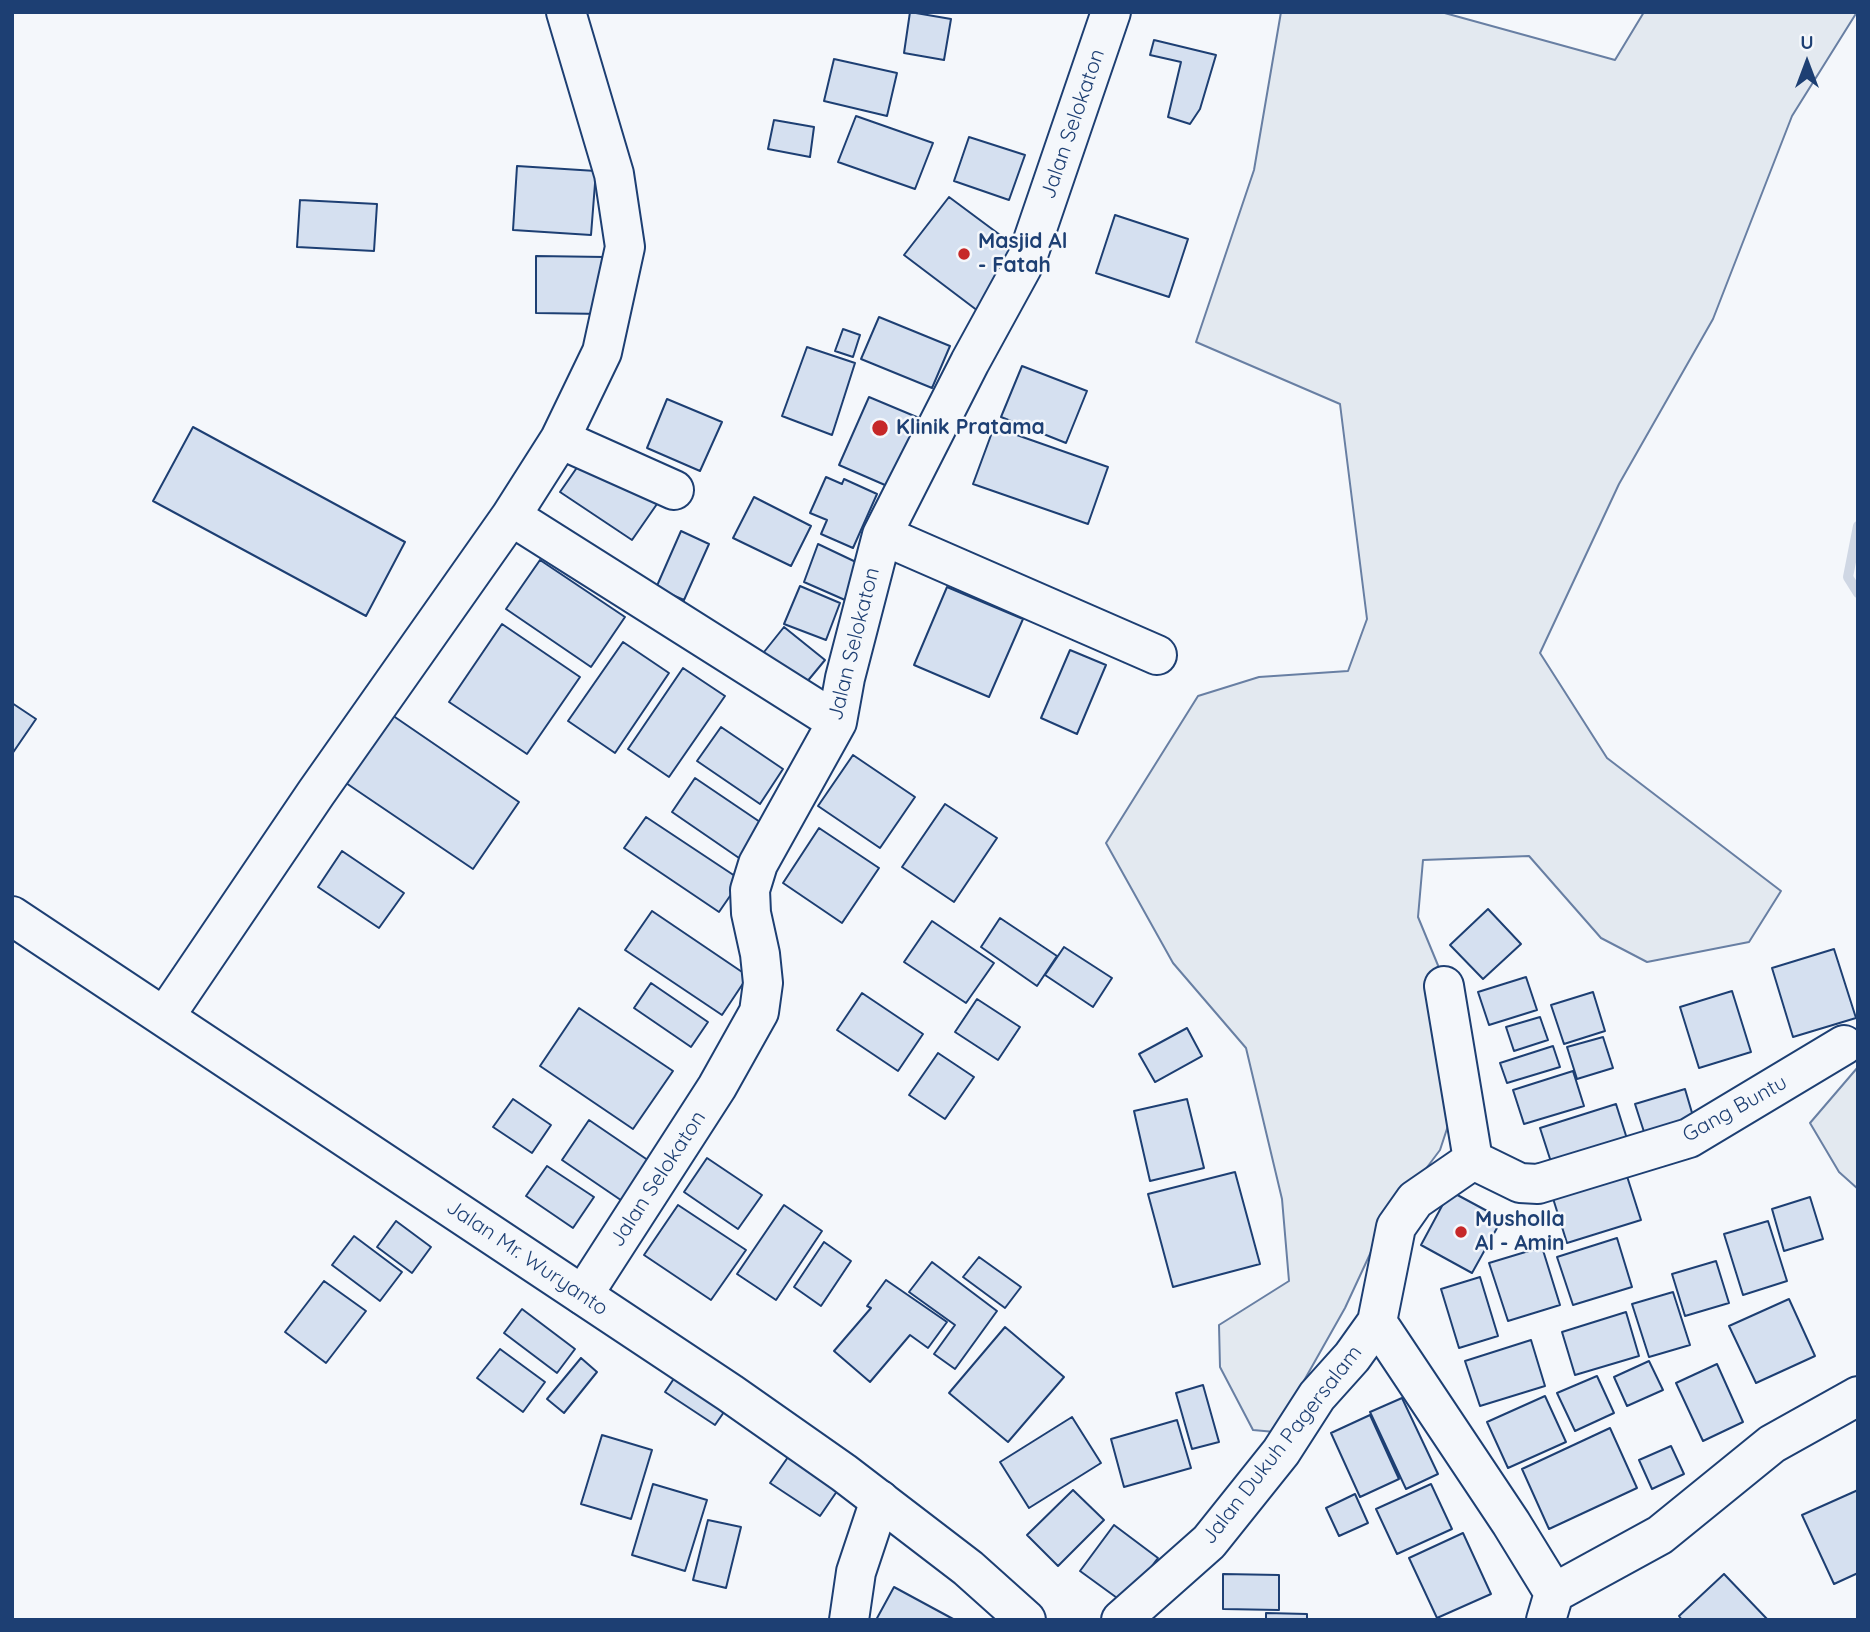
<!DOCTYPE html>
<style>
body{margin:0}
#map{position:relative;width:1870px;height:1632px;overflow:hidden;background:#f4f7fb;font-family:Quicksand,sans-serif}
canvas{display:block}
.frame{position:absolute;inset:0;border:14px solid #1d3f73;pointer-events:none}
.north{position:absolute;left:1772px;top:28px;width:70px;height:70px;-webkit-text-stroke:5px #f4f7fb;paint-order:stroke;rotate:0deg;font-size:19px;font-weight:700;line-height:28px;text-align:center;color:#1d3f73}
.north::after{content:'';display:block;margin:auto;width:24px;height:32px;background:#1d3f73;clip-path:polygon(50% 0,100% 100%,50% 72%,0 100%)}
</style>
<div id="map">
<canvas width="1870" height="1632"></canvas>
<div class="frame"></div>
<div class="north">U</div>
</div>
<script>
const ctx = document.querySelector('canvas').getContext('2d');
ctx.lineJoin = 'round';
function paint(path, color) { ctx.fillStyle = color; ctx.fill(path, 'evenodd'); }
const shape = rows => new Path2D(rows.map(r => 'M' + r).join(''));
function strokePath(path, color, width, dash) { ctx.strokeStyle = color; ctx.lineWidth = width; ctx.lineCap = dash ? 'butt' : 'round'; ctx.setLineDash(dash || []); ctx.stroke(path); }
function drawText(font, color, halo, rows, align = 'center') {
  ctx.font = font + ' Quicksand,sans-serif'; ctx.lineWidth = 5; ctx.setLineDash([]); ctx.textBaseline = 'middle'; ctx.strokeStyle = halo; ctx.fillStyle = color; for (const [text, x, y, turn = 0] of rows) {
    ctx.save(); ctx.translate(x, y); ctx.rotate((+turn || 0) * Math.PI / 180); ctx.textAlign = isNaN(turn) ? turn : align; if (halo) ctx.strokeText(text, 0, 0); ctx.fillText(text, 0, 0); ctx.restore();
  }
}
const green = shape([
 [1281,12,1441,12,1615,60,1644,12,1857,12,1792,116,1713,319,1619,484,1540,653,1607,758,1781,891,1749,942,1647,962,1601,938,1529,856,1423,860,1418,917,1473,1050,1440,1150,1383,1226,1345,1308,1275,1432,1253,1430,1220,1367,1219,1325,1289,1281,1282,1199,1246,1048,1173,963,1106,843,1198,696,1259,677,1348,671,1367,619,1340,404,1196,342,1254,170,1281,12],
 [1858,1067,1858,1189,1839,1172,1810,1123,1858,1067]
]);
const stream = shape([
 [1858,526,1848,577,1858,593]
]);
const building = shape([
 [910,12,951,19,944,60,904,53,910,12],
 [1154,40,1216,55,1200,109,1190,124,1168,117,1181,62,1150,55,1154,40],
 [834,59,897,73,887,116,824,101,834,59],
 [856,116,933,143,915,189,838,162,856,116],
 [774,120,814,127,810,157,768,149,774,120],
 [969,137,1025,155,1009,200,954,181,969,137],
 [517,166,596,171,591,235,513,230,517,166],
 [949,197,1023,252,978,311,904,255,949,197],
 [300,200,377,204,374,251,297,247,300,200],
 [1115,215,1188,239,1169,297,1096,273,1115,215],
 [536,256,605,257,604,314,536,313,536,256],
 [879,317,950,346,932,388,861,359,879,317],
 [843,329,860,335,853,357,835,351,843,329],
 [807,347,855,363,832,435,782,416,807,347],
 [1022,366,1087,391,1066,443,1001,417,1022,366],
 [869,397,931,423,901,492,839,465,869,397],
 [667,399,722,422,700,471,647,448,667,399],
 [193,427,405,542,366,616,153,501,193,427],
 [994,427,1108,467,1088,524,973,484,994,427],
 [585,456,657,504,632,540,560,492,585,456],
 [826,477,842,484,844,479,877,494,853,548,821,534,827,520,810,513,826,477],
 [754,497,811,526,791,566,733,538,754,497],
 [681,531,709,544,684,600,656,588,681,531],
 [818,544,858,563,845,600,804,582,818,544],
 [540,560,625,617,591,667,506,609,540,560],
 [800,586,840,603,826,640,784,624,800,586],
 [947,587,1023,619,989,697,914,665,947,587],
 [502,624,580,677,527,754,449,702,502,624],
 [784,627,825,660,801,689,760,657,784,627],
 [623,642,669,673,615,753,568,721,623,642],
 [1070,650,1106,665,1077,734,1041,718,1070,650],
 [683,668,725,696,669,777,628,749,683,668],
 [12,703,36,719,12,754,12,703],
 [389,713,519,802,473,869,343,781,389,713],
 [721,727,783,769,760,804,697,761,721,727],
 [853,755,915,797,880,848,818,806,853,755],
 [695,778,763,824,739,858,672,812,695,778],
 [945,804,997,838,954,902,902,867,945,804],
 [646,817,741,880,719,912,624,848,646,817],
 [819,828,879,868,842,923,783,883,819,828],
 [342,851,404,893,379,928,318,887,342,851],
 [1488,909,1521,944,1483,979,1450,945,1488,909],
 [652,911,748,976,722,1015,625,950,652,911],
 [1000,918,1057,956,1037,986,981,947,1000,918],
 [932,921,994,963,966,1003,904,962,932,921],
 [1064,947,1112,978,1093,1007,1045,975,1064,947],
 [1834,949,1856,1018,1793,1037,1772,968,1834,949],
 [1526,977,1537,1010,1489,1025,1478,992,1526,977],
 [651,983,708,1022,691,1047,634,1008,651,983],
 [1732,991,1751,1052,1699,1068,1680,1007,1732,991],
 [1593,992,1605,1031,1564,1044,1551,1005,1593,992],
 [862,993,923,1034,898,1071,837,1030,862,993],
 [977,999,1020,1027,998,1060,955,1032,977,999],
 [579,1008,673,1071,633,1129,540,1066,579,1008],
 [1540,1017,1548,1040,1514,1051,1506,1027,1540,1017],
 [1187,1028,1202,1056,1155,1082,1139,1054,1187,1028],
 [1603,1037,1613,1068,1577,1079,1567,1047,1603,1037],
 [1553,1046,1560,1067,1507,1083,1500,1063,1553,1046],
 [938,1053,974,1077,945,1119,909,1095,938,1053],
 [1573,1071,1584,1106,1524,1124,1513,1090,1573,1071],
 [1685,1089,1695,1123,1646,1138,1635,1104,1685,1089],
 [513,1099,551,1125,532,1153,493,1127,513,1099],
 [1187,1099,1204,1168,1150,1181,1134,1111,1187,1099],
 [1616,1104,1628,1142,1552,1165,1540,1128,1616,1104],
 [589,1120,658,1167,631,1207,562,1160,589,1120],
 [707,1158,762,1195,738,1229,684,1192,707,1158],
 [547,1166,594,1197,573,1228,526,1196,547,1166],
 [1625,1170,1641,1220,1567,1243,1551,1192,1625,1170],
 [1235,1172,1260,1264,1173,1287,1148,1194,1235,1172],
 [1450,1191,1502,1219,1472,1273,1421,1245,1450,1191],
 [1810,1197,1823,1239,1784,1251,1772,1209,1810,1197],
 [678,1205,746,1250,711,1300,644,1255,678,1205],
 [784,1205,822,1231,776,1300,737,1274,784,1205],
 [396,1221,431,1247,412,1273,377,1247,396,1221],
 [1768,1221,1787,1281,1743,1295,1724,1234,1768,1221],
 [354,1236,402,1272,380,1301,332,1265,354,1236],
 [1617,1238,1632,1287,1573,1305,1557,1257,1617,1238],
 [824,1242,851,1261,821,1306,794,1287,824,1242],
 [1542,1247,1560,1305,1508,1321,1489,1263,1542,1247],
 [979,1257,1021,1287,1005,1308,963,1277,979,1257],
 [1716,1261,1729,1303,1685,1316,1672,1274,1716,1261],
 [932,1262,997,1311,955,1369,934,1354,955,1325,909,1292,932,1262],
 [1480,1277,1498,1336,1459,1348,1441,1289,1480,1277],
 [886,1280,947,1322,928,1348,910,1335,870,1382,834,1351,871,1308,867,1306,886,1280],
 [324,1281,366,1311,326,1363,285,1332,324,1281],
 [1673,1292,1690,1345,1649,1357,1632,1304,1673,1292],
 [1789,1299,1815,1356,1756,1383,1729,1326,1789,1299],
 [522,1309,575,1349,557,1373,504,1333,522,1309],
 [1626,1312,1639,1356,1575,1375,1562,1332,1626,1312],
 [1005,1327,1064,1377,1008,1442,949,1393,1005,1327],
 [1531,1340,1545,1386,1480,1406,1465,1361,1531,1340],
 [500,1349,545,1382,523,1412,477,1378,500,1349],
 [581,1358,597,1372,564,1413,547,1399,581,1358],
 [1649,1361,1663,1390,1627,1406,1614,1377,1649,1361],
 [1717,1364,1743,1422,1703,1441,1676,1383,1717,1364],
 [683,1365,733,1399,715,1425,665,1392,683,1365],
 [1597,1376,1614,1413,1575,1431,1557,1393,1597,1376],
 [1203,1385,1219,1442,1192,1449,1176,1393,1203,1385],
 [1545,1396,1566,1442,1508,1468,1487,1422,1545,1396],
 [1402,1398,1438,1474,1406,1489,1370,1412,1402,1398],
 [1370,1415,1399,1479,1360,1497,1331,1433,1370,1415],
 [1072,1417,1101,1463,1029,1508,1000,1462,1072,1417],
 [1177,1420,1191,1468,1124,1487,1111,1439,1177,1420],
 [1610,1428,1637,1488,1549,1529,1522,1469,1610,1428],
 [602,1435,652,1450,631,1519,581,1504,602,1435],
 [1671,1446,1684,1474,1652,1489,1639,1460,1671,1446],
 [795,1447,844,1481,820,1516,770,1483,795,1447],
 [653,1484,707,1500,685,1571,632,1555,653,1484],
 [1431,1484,1452,1529,1397,1554,1376,1509,1431,1484],
 [1073,1490,1104,1520,1058,1566,1027,1535,1073,1490],
 [1858,1490,1858,1573,1834,1584,1802,1515,1858,1490],
 [1355,1494,1368,1523,1339,1536,1326,1508,1355,1494],
 [708,1520,741,1527,726,1588,693,1580,708,1520],
 [1114,1525,1158,1558,1124,1603,1080,1571,1114,1525],
 [1463,1533,1491,1594,1437,1618,1409,1558,1463,1533],
 [1223,1574,1279,1575,1279,1610,1223,1609,1223,1574],
 [1724,1574,1767,1619,1682,1620,1679,1616,1724,1574],
 [894,1587,955,1620,876,1620,894,1587],
 [1266,1613,1307,1614,1307,1620,1266,1620,1266,1613]
]);
const minor = shape([
 [560,439,674,490],
 [511,516,837,722],
 [882,535,1157,655],
 [1444,986,1473,1160,1415,1200,1396,1227,1377,1322,1511,1523,1554,1593,1546,1620],
 [165,1016,316,793,511,516,560,439,602,352,625,247,614,174,566,12],
 [1473,1160,1520,1183,1538,1184,1689,1138,1844,1045],
 [583,1295,717,1087,759,1012,763,983,760,954,751,913,750,890,758,864,837,722,845,678,882,535,970,362,1027,258,1111,12],
 [1554,1593,1660,1535,1772,1444,1858,1396],
 [849,1620,856,1572,880,1500],
 [1121,1620,1209,1542,1281,1452,1317,1396,1352,1357,1377,1322]
]);
const major = shape([
 [12,916,730,1393,844,1473,968,1568,1026,1620]
]);
const markers = [
 [964,254,7,"#c62828"],
 [880,428,9,"#c62828"],
 [1461,1232,7,"#c62828"]
];
const streetNames = [
 ["Jalan Selokaton",1073,124,-71],
 ["Jalan Selokaton",854,644,-76],
 ["Gang Buntu",1735,1109,-29],
 ["Jalan Selokaton",658,1179,-57],
 ["Jalan Mr. Wuryanto",527,1258,34],
 ["Jalan Dukuh Pagersalam",1282,1445,-52]
];
const poiNames = [
 ["Masjid Al",978,242],
 ["- Fatah",978,266],
 ["Klinik Pratama",896,428],
 ["Musholla",1475,1220],
 ["Al - Amin",1475,1244]
];
paint(green, '#e3e9f0');
strokePath(green, '#687fa3', 2);
strokePath(stream, '#cfd7e4', 10);
paint(building, '#d5e0f0');
strokePath(building, '#1d3f73', 2);
strokePath(minor, '#1d3f73', 42);
strokePath(major, '#1d3f73', 42);
strokePath(minor, '#f4f7fb', 38);
strokePath(major, '#f4f7fb', 38);
for (const [x, y, r, color] of markers) { const dot = new Path2D(); dot.arc(x, y, r, 0, 2 * Math.PI); ctx.fillStyle = color; ctx.fill(dot); strokePath(dot, '#f4f7fb', 2.5); }
drawText('21px', '#1d3f73', '#f4f7fb', streetNames);
drawText('bold 21px', '#1d3f73', '#f4f7fb', poiNames, 'left');
</script>
